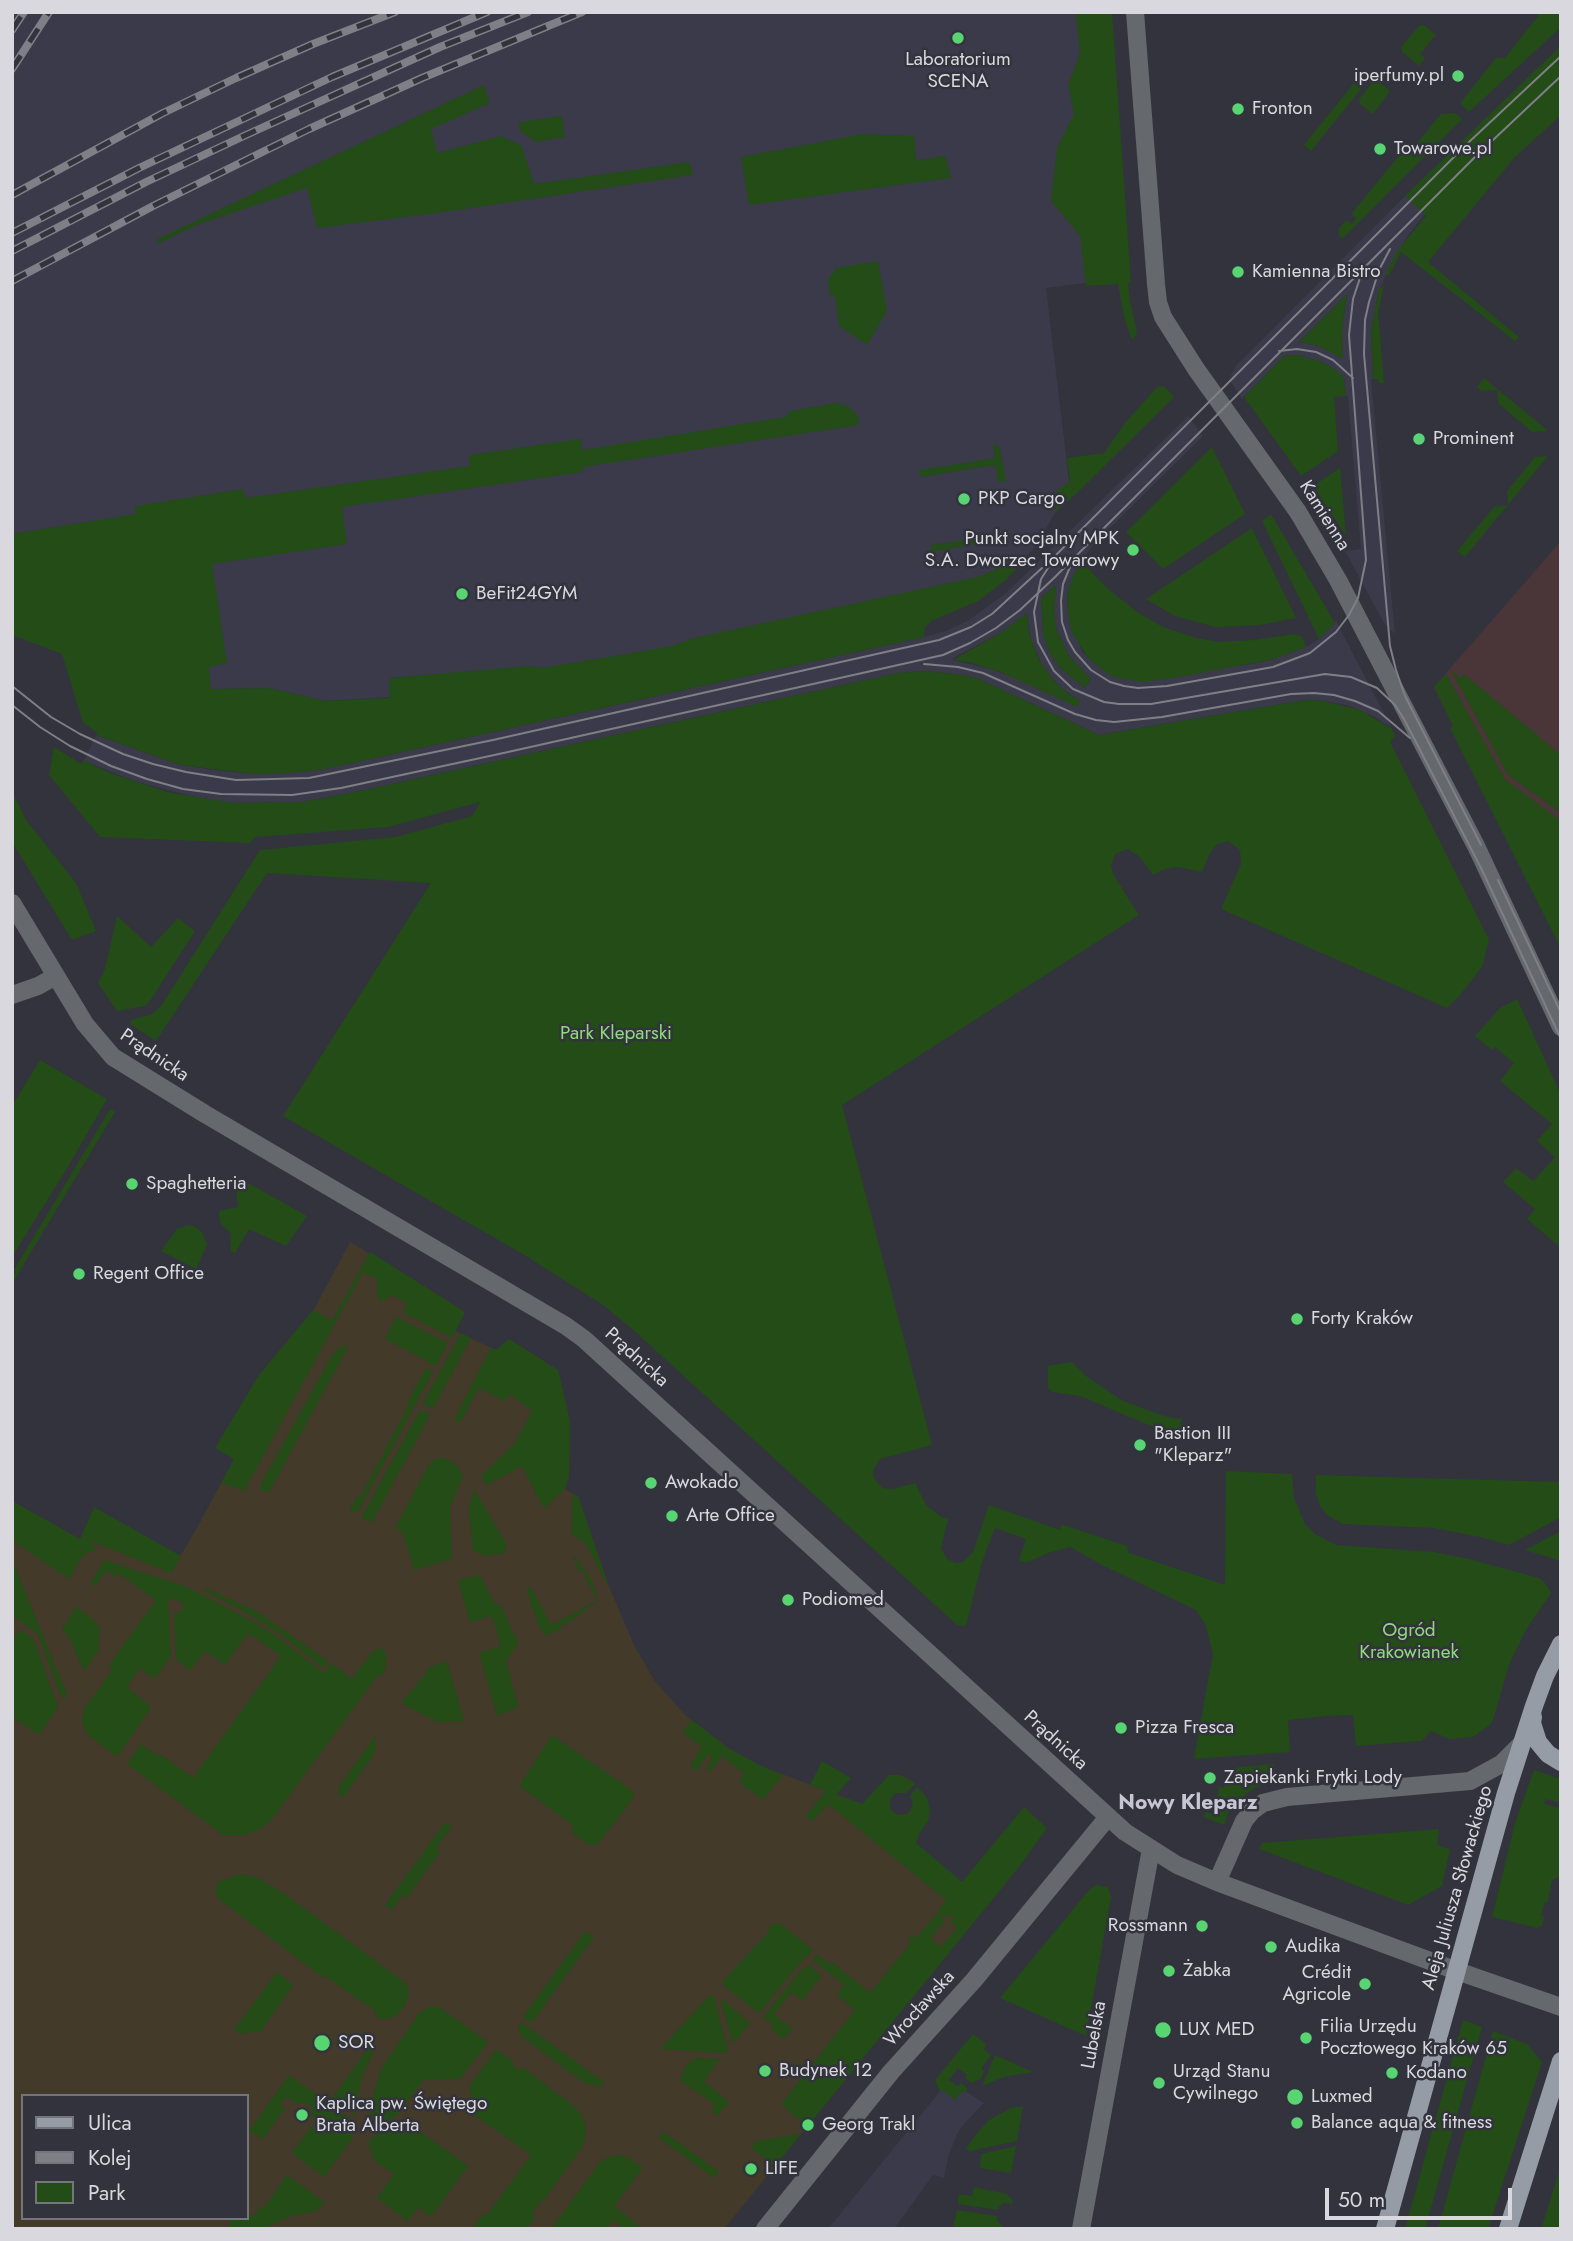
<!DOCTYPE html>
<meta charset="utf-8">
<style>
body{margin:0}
#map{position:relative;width:1573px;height:2241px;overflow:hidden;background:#33333d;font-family:Jost,sans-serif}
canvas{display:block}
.frame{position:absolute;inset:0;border:14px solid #d8d8de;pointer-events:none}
.legend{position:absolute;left:21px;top:2094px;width:228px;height:126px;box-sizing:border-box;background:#33333d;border:2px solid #75757d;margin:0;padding:9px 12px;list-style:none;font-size:21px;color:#d8d8de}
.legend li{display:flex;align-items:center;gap:14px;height:35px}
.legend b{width:35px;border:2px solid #75757d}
.scale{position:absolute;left:1325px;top:2188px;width:187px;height:32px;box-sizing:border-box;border:4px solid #d8d8de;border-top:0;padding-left:9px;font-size:21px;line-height:24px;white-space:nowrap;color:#d8d8de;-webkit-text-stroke:5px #33333d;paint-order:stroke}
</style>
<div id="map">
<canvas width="1573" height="2241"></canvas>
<div class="frame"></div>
<ul class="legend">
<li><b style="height:9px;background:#969ca5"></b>Ulica</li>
<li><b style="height:9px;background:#7f7f87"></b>Kolej</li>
<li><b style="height:19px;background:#234c17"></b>Park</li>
</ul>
<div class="scale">50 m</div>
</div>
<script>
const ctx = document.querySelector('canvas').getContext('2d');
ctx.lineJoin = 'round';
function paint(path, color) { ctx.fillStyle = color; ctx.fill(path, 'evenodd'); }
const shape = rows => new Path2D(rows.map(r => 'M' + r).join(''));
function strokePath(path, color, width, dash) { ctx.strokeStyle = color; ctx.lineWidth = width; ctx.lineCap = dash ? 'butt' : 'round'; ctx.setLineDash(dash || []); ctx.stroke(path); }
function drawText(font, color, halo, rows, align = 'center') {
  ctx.font = font + ' Jost,sans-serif'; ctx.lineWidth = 5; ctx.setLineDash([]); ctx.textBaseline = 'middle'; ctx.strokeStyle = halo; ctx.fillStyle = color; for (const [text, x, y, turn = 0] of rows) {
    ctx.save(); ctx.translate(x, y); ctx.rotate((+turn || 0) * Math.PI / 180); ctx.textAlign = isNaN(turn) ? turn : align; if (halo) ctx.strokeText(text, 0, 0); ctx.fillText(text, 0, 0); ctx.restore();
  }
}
const commercial = shape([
 [1561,541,1561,942,1434,687]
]);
const built = shape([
 [16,12,1106,12,1122,278,1046,288,1071,498,1054,514,1037,546,1016,566,989,580,595,666,391,678,390,697,325,701,269,688,211,689,12,620,12,18],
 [1561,46,1409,234,1389,267,1378,294,1371,332,1373,379,1371,380,1395,634,1384,623,1345,551,1361,549,1348,396,1346,396,1344,378,1322,362,1298,355,1284,356,1242,399,1231,382,1231,375,1235,367,1405,196],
 [1347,295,1342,329,1343,358,1319,346,1299,342],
 [1188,416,1203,436,1090,548,1075,572,1067,595,1068,614,1082,652,1108,674,1246,665,1274,659,1306,647,1319,639,1336,621,1392,729,1375,717,1347,705,1323,701,1305,700,1099,735,979,679,964,675,927,671,898,673,346,794,300,802,233,803,195,797,137,782,84,761,96,735,180,765,214,770,254,774,292,773,325,769,924,637,946,631,969,620,1005,594],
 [1055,586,1054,615,1057,631,1069,656,1091,679,1085,688,1059,667,1049,651,1043,633,1041,598],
 [1027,613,1031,640,1043,667,1062,689,1079,700,990,669,953,660,953,658,1002,632],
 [941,2090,965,2091,984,2103,963,2125,957,2134,948,2157,944,2178,933,2175,894,2229,828,2229]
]);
const medical = shape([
 [350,1242,456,1306,455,1331,496,1350,509,1339,558,1370,570,1421,569,1477,564,1489,578,1496,610,1589,634,1645,654,1680,685,1715,728,1748,763,1767,876,1809,987,1904,724,2229,12,2229,12,1501,80,1539,90,1540,171,1572,198,1526],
 [23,2096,247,2096,247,2218,23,2218]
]);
const green = shape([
 [1076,12,1112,12,1131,283,1128,283,1130,302,1136,327,1137,334,1132,340,1125,321,1118,284,1086,286,1080,236,1051,201,1057,148,1074,114,1068,85,1080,54],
 [1535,12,1561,12,1561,27,1469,112,1460,103,1496,58,1505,58,1539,15],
 [1424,25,1436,35,1420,54,1425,58,1419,66,1402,52,1401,47,1419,26],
 [1561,46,1561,115,1515,157,1428,262,1519,337,1515,341,1401,252,1389,275,1385,275,1397,251,1426,216,1405,196],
 [1376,78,1379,78,1381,83,1390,91,1373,114,1360,104,1359,99],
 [1354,83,1361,89,1311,151,1304,145],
 [484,85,490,103,431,129,437,153,501,136,522,146,534,184,690,162,693,175,437,213,317,228,307,188,194,226,158,244,157,239],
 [1455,113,1462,119,1343,238,1339,236,1339,228,1346,220,1352,224,1356,218,1351,214,1402,152,1412,149,1441,114],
 [562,116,565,137,536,142,520,131,519,122],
 [863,134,914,136,916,160,945,156,951,178,749,205,741,157],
 [878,261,887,311,867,345,839,326,835,296,830,296,828,280,836,268],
 [1384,286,1378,313,1384,383,1379,383,1378,379,1373,379,1371,332,1378,294,1380,288],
 [1347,294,1342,329,1343,359,1319,346,1299,342],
 [1298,355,1322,362,1339,372,1344,378,1346,396,1334,397,1338,451,1301,476,1244,397,1284,356],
 [1484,378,1546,429,1546,431,1532,432,1498,403,1497,390,1482,391,1477,387],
 [1158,386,1165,387,1174,397,1076,494,1058,510,1052,509,1051,496,1070,481,1067,458,1104,453,1125,423],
 [837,403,847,406,854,411,858,417,859,425,583,467,583,472,342,507,347,544,212,564,227,663,209,667,211,689,269,688,325,701,389,698,390,678,530,666,542,668,672,646,694,638,977,577,1017,561,1021,564,1006,580,978,601,931,621,925,627,924,637,325,769,292,773,254,774,180,765,96,735,97,732,83,723,62,654,12,635,12,534,136,514,135,506,243,489,245,498,470,466,469,455,581,439,582,450,785,417,790,411],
 [993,445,998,445,1000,449,1006,481,998,482,995,465,920,477,919,470,995,458],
 [1212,447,1245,514,1163,569,1126,532],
 [1548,456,1465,557,1457,551,1494,507,1508,505,1507,491,1535,457],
 [1340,468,1346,535,1346,536,1313,486],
 [1271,514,1335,623,1319,639,1262,521],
 [1252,528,1296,618,1260,625,1215,627,1175,616,1146,599],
 [1013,533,1001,540,931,552,930,545],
 [1081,561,1107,588,1137,612,1163,627,1196,638,1220,642,1254,640,1295,634,1302,637,1306,647,1274,659,1174,678,1141,682,1118,678,1108,674,1089,659,1072,633,1068,614,1067,595,1072,579],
 [1056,585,1054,615,1057,631,1069,656,1091,679,1085,688,1059,667,1049,651,1043,633,1041,598],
 [1027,613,1029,634,1039,660,1054,681,1068,694,1080,700,1077,707,1003,673,968,662,953,660,1002,632],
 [1450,669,1460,678,1464,674,1561,755,1561,813,1508,775],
 [927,671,964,675,979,679,1099,735,1305,700,1323,701,1360,710,1392,729,1395,736,1390,742,1489,940,1482,967,1460,995,1447,1008,1221,909,1241,864,1240,850,1228,841,1216,845,1210,853,1202,872,1178,867,1165,869,1153,875,1140,857,1128,849,1115,854,1111,866,1114,876,1139,915,842,1105,932,1445,880,1459,873,1470,873,1477,882,1488,893,1489,915,1483,926,1505,940,1516,948,1519,941,1548,947,1559,956,1563,963,1562,973,1552,989,1505,1060,1530,1061,1524,1127,1546,1129,1553,1225,1585,1226,1471,1292,1474,1294,1498,1305,1524,1315,1534,1336,1545,1434,1552,1469,1559,1539,1578,1546,1584,1551,1593,1527,1628,1510,1662,1492,1723,1473,1737,1449,1739,1431,1731,1421,1741,1356,1746,1353,1715,1325,1716,1288,1720,1290,1752,1194,1759,1213,1653,1205,1624,1196,1610,1102,1565,1070,1547,1048,1553,1026,1563,1019,1560,1026,1539,995,1528,982,1562,966,1626,957,1625,631,1328,603,1305,526,1256,283,1116,431,883,267,873,156,1041,130,1024,131,1020,152,1014,161,1006,260,850,396,837,472,816,480,802,388,827,255,837,250,843,100,837,49,775,54,747,81,764,84,760,107,772,167,792,233,803,300,802,346,794,898,673],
 [1446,674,1505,779,1561,821,1561,949,1450,728,1453,726,1434,687],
 [12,791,26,820,76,883,96,931,72,940,12,842],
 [117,916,151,947,178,918,195,931,150,1001,145,1006,117,1011,98,983,105,969],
 [1517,999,1561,1095,1561,1248,1527,1219,1535,1209,1503,1182,1516,1168,1533,1181,1555,1157,1537,1141,1552,1124,1500,1081,1514,1063,1495,1047,1492,1050,1475,1036,1500,1008],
 [40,1060,107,1099,69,1165,12,1257,12,1106],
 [110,1109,115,1112,12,1284,12,1278,16,1271,14,1270],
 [241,1179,307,1216,286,1246,249,1229,235,1253,231,1251,230,1232,220,1223,219,1211,238,1207,236,1190],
 [189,1225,195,1227,202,1232,207,1245,196,1269,161,1251,177,1229],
 [370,1252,465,1312,452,1338,406,1314,403,1311,407,1303,392,1295,382,1302,379,1301,377,1290,377,1279,363,1272,244,1491,221,1483,234,1459,215,1448,259,1375,313,1310,332,1321],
 [396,1317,448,1343,436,1366,385,1339],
 [461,1333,471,1338,433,1409,423,1403],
 [509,1339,558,1370,570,1421,569,1477,564,1490,544,1509,522,1466,487,1485,481,1476,515,1443,532,1411,509,1394,503,1403,502,1400,479,1388,460,1423,454,1419,491,1348,496,1350],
 [346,1345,348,1347,270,1491,263,1492,261,1490,261,1484,331,1357,338,1349],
 [1072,1362,1086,1376,1123,1401,1164,1416,1178,1419,1182,1417,1179,1434,1151,1426,1080,1396,1053,1392,1048,1388,1048,1366],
 [426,1368,433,1372,357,1513,349,1510,357,1496,360,1497,409,1405,407,1403],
 [420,1410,430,1415,373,1521,370,1522,361,1518],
 [436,1458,445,1458,457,1466,463,1476,450,1507,452,1559,414,1570,403,1532,395,1528,430,1463],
 [1316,1475,1561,1482,1561,1517,1509,1545,1480,1537,1434,1528,1343,1524,1327,1515,1320,1506,1316,1494],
 [474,1489,507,1545,504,1553,483,1556,473,1550,469,1511],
 [573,1494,578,1496,610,1589,586,1545,571,1533],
 [12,1501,80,1539,94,1507,181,1556,171,1573,91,1541,96,1552,88,1552,81,1558,69,1579,12,1540],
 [1561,1531,1561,1561,1525,1550],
 [572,1555,584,1568,594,1585,598,1601,553,1633,545,1635,539,1626,526,1589,530,1585,551,1625,597,1601,582,1570,579,1571],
 [12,1560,67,1694,64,1699,60,1694,38,1634,12,1615],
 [104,1560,187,1587,243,1616,276,1636,324,1673,331,1663,352,1679,373,1651,380,1648,386,1652,386,1667,381,1677,378,1675,272,1819,261,1829,245,1835,223,1835,127,1764,141,1744,158,1756,160,1754,193,1778,281,1656,248,1633,225,1665,205,1651,190,1671,176,1659,174,1612,179,1614,185,1604,175,1599,168,1599,171,1656,155,1679,139,1668,127,1687,151,1707,117,1757,88,1735,82,1723,84,1709,113,1669,109,1665,156,1600,119,1574,115,1577,106,1571,95,1586,91,1583],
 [480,1575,494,1603,501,1606,518,1643,506,1661,518,1707,497,1716,479,1653,501,1646,492,1616,470,1622,458,1580],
 [205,1588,258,1612,328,1661,323,1668,280,1634,245,1612,204,1591],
 [76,1606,96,1622,100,1630,98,1651,84,1671,68,1635,62,1631],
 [20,1630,33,1638,58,1707,39,1735,12,1717,12,1641],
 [447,1661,464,1722,437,1722,401,1703,426,1674,427,1668],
 [692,1720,728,1748,763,1767,783,1775,763,1800,739,1782,744,1774,722,1756,710,1772,707,1770,712,1758,710,1755,707,1756,696,1771,690,1766,702,1747,682,1733],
 [376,1735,375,1753,343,1798,338,1793,339,1786],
 [552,1735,631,1790,635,1796,598,1844,589,1845,572,1833,573,1825,519,1786],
 [822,1761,851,1778,836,1795,862,1804,889,1775,900,1775,913,1781,915,1784,906,1793,896,1793,893,1796,890,1800,890,1809,897,1815,907,1814,910,1811,913,1803,910,1796,917,1787,924,1794,928,1800,930,1814,928,1821,919,1834,916,1843,962,1882,1024,1807,1047,1828,1019,1867,807,2127,781,2104,855,2010,837,1995,844,1985,813,1960,817,1954,829,1964,832,1962,870,1993,911,1943,908,1940,912,1935,916,1938,937,1913,945,1920,931,1939,940,1947,957,1928,951,1922,955,1916,952,1914,949,1918,946,1916,945,1917,937,1912,946,1900,828,1804,813,1821,805,1817,826,1791,810,1785],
 [1274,1764,1276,1780,1261,1785,1247,1793,1229,1812,1224,1825,1204,1817,1205,1812,1212,1814,1219,1789,1214,1786,1224,1788,1230,1768],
 [1534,1770,1561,1779,1561,1803,1545,1799,1544,1804,1561,1808,1561,1876,1552,1880,1548,1902,1545,1902,1541,1916,1544,1917,1542,1925,1537,1928,1492,1917,1515,1823],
 [445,1822,452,1827,436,1848,440,1852,407,1898,402,1895,392,1910,385,1905],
 [1439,1829,1437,1845,1450,1849,1442,1886,1408,1905,1259,1849,1262,1843],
 [245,1874,258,1878,282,1892,407,1984,409,1995,403,2009,394,2017,383,2019,377,2018,374,2010,325,1976,323,1978,219,1899,215,1891,218,1882,237,1875],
 [1096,1885,1108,1887,1111,1897,1086,2036,1000,1998,1089,1890],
 [776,1923,781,1924,813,1950,806,1958,804,1958,759,2013,723,1985,723,1981,769,1931,768,1930,773,1924],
 [585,1931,594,1937,532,2023,523,2017],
 [809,1965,822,1976,802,2001,792,1992,774,2014,792,2029,783,2039,770,2028,773,2025,763,2017,803,1968,805,1969],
 [277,1972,293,1985,261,2031,240,2034,234,2030],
 [710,1995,714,1997,728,2051,726,2053,660,2049],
 [723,2000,750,2023,733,2044,721,2002],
 [429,2007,439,2007,488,2042,460,2079,423,2080,398,2115,370,2132,372,2101,381,2069,420,2012],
 [1463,2020,1482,2027,1425,2229,1405,2229],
 [521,2022,604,2082,599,2087,583,2082,522,2037,518,2030],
 [1493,2031,1527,2044,1542,2062,1488,2229,1438,2229],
 [973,2034,986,2044,984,2049,991,2055,981,2069,984,2071,981,2079,971,2083,965,2078,967,2075,958,2068,949,2080,958,2086,961,2083,967,2088,967,2092,963,2091,955,2100,942,2090,940,2092,935,2080],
 [369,2047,374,2050,361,2079,355,2115,332,2098],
 [497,2049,514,2062,512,2064,519,2070,522,2067,570,2103,581,2114,585,2124,586,2133,583,2146,544,2200,542,2200,532,2213,535,2217,526,2229,472,2229,483,2214,487,2215,531,2155,476,2116,469,2086],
 [995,2055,1033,2072,1004,2077,982,2086],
 [694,2058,720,2059,704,2081,729,2102,717,2116,711,2111,715,2105,679,2080,684,2073,682,2071],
 [289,2075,355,2122,352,2139,324,2177,292,2153,311,2127,316,2130,322,2123,312,2115,311,2107,305,2102,296,2103,286,2097,280,2104,285,2108,263,2139,249,2131],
 [1023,2106,1017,2141,970,2151,966,2149,973,2138,989,2120,1011,2108],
 [404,2120,468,2166,431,2217,418,2207,408,2221,377,2198,394,2174,375,2161,369,2146,370,2139],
 [663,2132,719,2171,714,2178,659,2138],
 [801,2134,775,2166,751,2148,756,2141],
 [1016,2146,1011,2173,980,2168,981,2154],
 [621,2155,629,2158,643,2168,614,2206,643,2229,624,2229,613,2220,606,2229,551,2229,600,2162,608,2157],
 [1561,2167,1561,2229,1541,2229,1559,2172],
 [287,2175,324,2202,317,2211,291,2216,263,2229,229,2229,230,2218,247,2218,247,2213,253,2217,261,2206,264,2208],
 [974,2187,1007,2194,1013,2201,1012,2204,1004,2203,999,2206,998,2210,958,2204,959,2194,972,2196],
 [957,2210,997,2216,997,2220,1004,2229,963,2229,953,2226]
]);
const minor = shape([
 [1135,12,1156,284,1158,302,1163,317,1196,369,1298,512,1338,580,1476,846,1561,1027],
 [12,903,85,1024,113,1057,205,1114,566,1326,584,1339,1125,1832,1177,1865,1217,1882,1457,1971,1561,2007],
 [12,995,38,986,56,976],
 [1217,1882,1244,1821,1252,1811,1263,1803,1287,1797,1470,1781,1501,1764,1523,1742],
 [765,2229,891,2072,974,1980,1108,1817],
 [1081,2229,1151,1849]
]);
const major = shape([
 [1533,1717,1532,1723,1538,1742,1548,1754,1561,1762],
 [1385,2229,1506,1793,1534,1706,1545,1676,1561,1644],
 [1508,2229,1561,2061]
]);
const tram = shape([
 [1561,56,1469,142,1057,554,1041,579,1034,612,1038,642,1054,671,1073,689,1104,702,1119,704,1151,704,1325,674,1351,677,1377,688,1395,705,1404,719,1482,870,1561,1039],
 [1390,249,1379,270,1369,302,1365,320,1364,354,1390,646,1396,670,1405,696,1481,845],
 [1279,351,1297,349,1316,352,1333,360,1353,378],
 [1070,567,1063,584,1061,601,1062,622,1068,640,1075,652,1091,670,1110,682,1124,686,1138,688,1167,686,1273,667,1310,653,1336,632,1349,615,1358,598,1366,560,1349,335,1353,299,1362,272],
 [924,664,958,667,983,673,1075,714,1096,720,1114,722,1162,717,1291,694,1314,693,1334,695,1355,701,1378,711,1410,738],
 [12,686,51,717,80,734,123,754,153,764,186,772,236,780,309,778,493,740,939,640,971,627,992,614,1042,568],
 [12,705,40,727,70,746,111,766,147,779,183,789,221,794,292,795,341,788,499,754,943,655,970,643,996,628,1020,610,1054,578,1476,156,1561,76],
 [1498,880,1561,1013]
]);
const rail = shape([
 [12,30,24,12],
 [12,69,49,12],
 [12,195,163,113,236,78,313,44,395,12],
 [12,233,139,168,332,77,487,12],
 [12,251,146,182,246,135,440,47,528,12],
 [12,281,153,206,309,129,422,78,582,12]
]);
const markers = [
 [958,38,7,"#56d671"],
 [1458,76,7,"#56d671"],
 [1238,109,7,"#56d671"],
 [1380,149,7,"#56d671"],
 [1238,272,7,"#56d671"],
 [1419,439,7,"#56d671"],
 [964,499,7,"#56d671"],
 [1133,550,7,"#56d671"],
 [462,594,7,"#56d671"],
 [132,1184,7,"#56d671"],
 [79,1274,7,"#56d671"],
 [1297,1319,7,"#56d671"],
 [1140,1445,7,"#56d671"],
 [651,1483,7,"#56d671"],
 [672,1516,7,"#56d671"],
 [788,1600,7,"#56d671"],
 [1121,1728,7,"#56d671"],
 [1210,1778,7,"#56d671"],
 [1202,1926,7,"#56d671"],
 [1271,1947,7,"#56d671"],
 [1169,1971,7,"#56d671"],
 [1365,1984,7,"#56d671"],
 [1163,2030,9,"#56d671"],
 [1306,2038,7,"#56d671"],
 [322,2043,9,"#56d671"],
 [765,2071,7,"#56d671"],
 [1392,2073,7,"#56d671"],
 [1159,2083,7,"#56d671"],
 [1295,2097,9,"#56d671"],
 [302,2115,7,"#56d671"],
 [1297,2123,7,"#56d671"],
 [808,2125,7,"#56d671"],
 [751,2169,7,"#56d671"]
];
const poiNames = [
 ["Laboratorium",958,60,"center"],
 ["SCENA",958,82,"center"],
 ["iperfumy.pl",1444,76,"right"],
 ["Fronton",1252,109],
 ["Towarowe.pl",1394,149],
 ["Kamienna Bistro",1252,272],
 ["Prominent",1433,439],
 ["PKP Cargo",978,499],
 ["Punkt socjalny MPK",1119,539,"right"],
 ["S.A. Dworzec Towarowy",1119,561,"right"],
 ["BeFit24GYM",476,594],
 ["Spaghetteria",146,1184],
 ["Regent Office",93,1274],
 ["Forty Kraków",1311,1319],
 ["Bastion III",1154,1434],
 ["\"Kleparz\"",1154,1456],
 ["Awokado",665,1483],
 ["Arte Office",686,1516],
 ["Podiomed",802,1600],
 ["Pizza Fresca",1135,1728],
 ["Zapiekanki Frytki Lody",1224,1778],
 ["Rossmann",1188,1926,"right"],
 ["Audika",1285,1947],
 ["Żabka",1183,1971],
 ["Crédit",1351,1973,"right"],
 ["Agricole",1351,1995,"right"],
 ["Filia Urzędu",1320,2027],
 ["Pocztowego Kraków 65",1320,2049],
 ["LUX MED",1179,2030],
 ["SOR",338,2043],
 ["Budynek 12",779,2071],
 ["Urząd Stanu",1173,2072],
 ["Cywilnego",1173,2094],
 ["Kodano",1406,2073],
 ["Luxmed",1311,2097],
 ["Kaplica pw. Świętego",316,2104],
 ["Brata Alberta",316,2126],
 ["Balance aqua & fitness",1311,2123],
 ["Georg Trakl",822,2125],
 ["LIFE",765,2169]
];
const streetNames = [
 ["Kamienna",1324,516,58],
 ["Prądnicka",154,1056,34],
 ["Prądnicka",636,1358,42],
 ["Prądnicka",1055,1741,42],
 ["Aleja Juliusza Słowackiego",1458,1888,-74],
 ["Wrocławska",920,2009,-48],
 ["Lubelska",1095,2035,-80]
];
const parkNames = [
 ["Park Kleparski",616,1034],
 ["Ogród",1409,1631],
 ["Krakowianek",1409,1653]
];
const neighbourhoodNames = [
 ["Nowy Kleparz",1188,1804]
];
paint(commercial, '#4a3539');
paint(built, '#3b3a4a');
paint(medical, '#433a2a');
paint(green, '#234c17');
strokePath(minor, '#65696d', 18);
strokePath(major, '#969ca5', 18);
strokePath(tram, '#7f7f87', 2);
strokePath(rail, '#7f7f87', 8);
strokePath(rail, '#33333d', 5, [16]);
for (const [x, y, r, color] of markers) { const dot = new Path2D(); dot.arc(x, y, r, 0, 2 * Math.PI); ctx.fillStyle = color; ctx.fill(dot); strokePath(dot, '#33333d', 2.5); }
drawText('19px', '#d8d8de', '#33333d', poiNames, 'left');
drawText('19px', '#d8d8de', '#33333d', streetNames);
drawText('19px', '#8edc79', '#33333d', parkNames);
drawText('bold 21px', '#c6c5d1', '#33333d', neighbourhoodNames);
</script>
